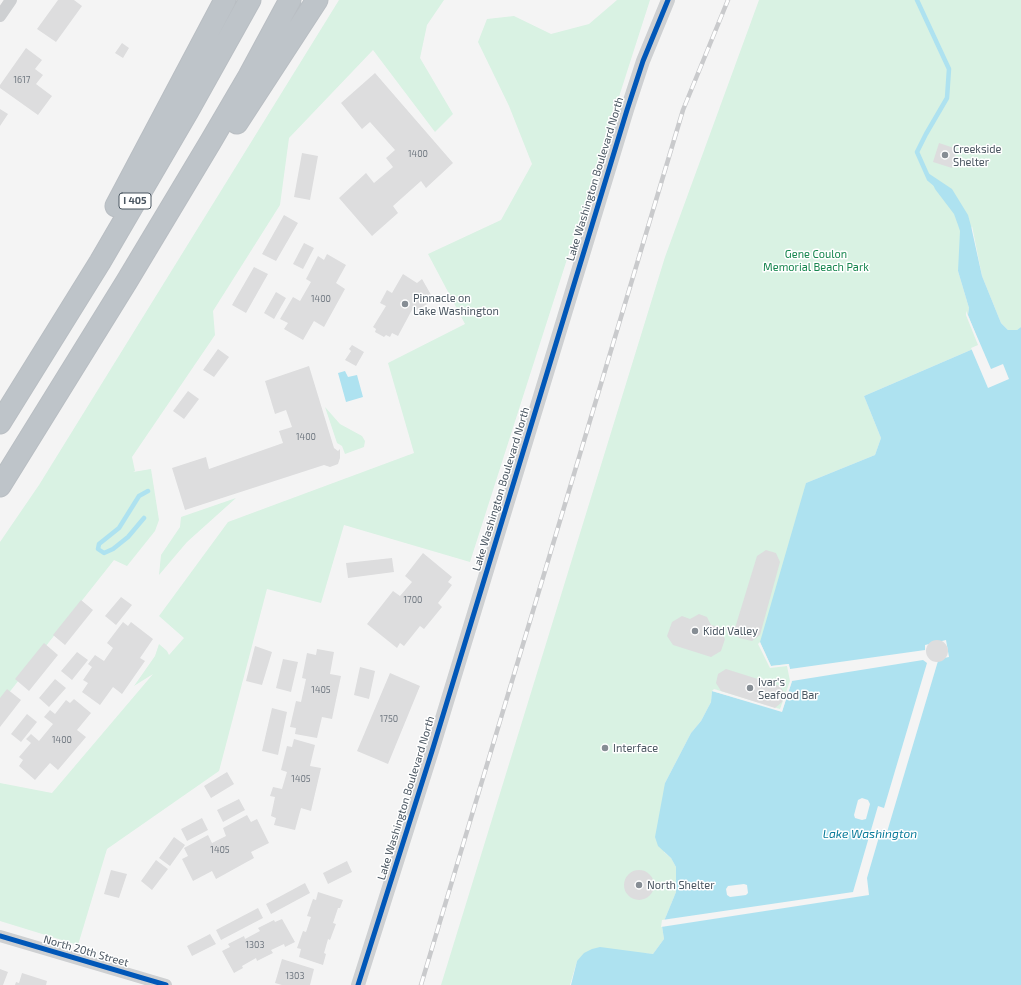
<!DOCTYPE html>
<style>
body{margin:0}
canvas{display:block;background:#f4f4f4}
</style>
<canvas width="1021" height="985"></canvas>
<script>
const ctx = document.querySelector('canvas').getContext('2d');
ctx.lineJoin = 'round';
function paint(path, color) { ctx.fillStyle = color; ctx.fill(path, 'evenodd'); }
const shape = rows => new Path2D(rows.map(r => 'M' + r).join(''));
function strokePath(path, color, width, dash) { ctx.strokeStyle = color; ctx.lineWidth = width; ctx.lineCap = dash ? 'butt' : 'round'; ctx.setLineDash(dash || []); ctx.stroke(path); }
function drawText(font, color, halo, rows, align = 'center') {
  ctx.font = font + ' "Exo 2",sans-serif'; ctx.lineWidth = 3; ctx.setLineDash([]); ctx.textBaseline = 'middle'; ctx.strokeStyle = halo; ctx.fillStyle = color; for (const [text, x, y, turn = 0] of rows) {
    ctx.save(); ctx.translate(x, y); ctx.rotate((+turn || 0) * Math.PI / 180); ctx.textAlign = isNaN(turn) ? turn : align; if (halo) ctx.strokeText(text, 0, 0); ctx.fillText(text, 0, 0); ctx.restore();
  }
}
const green = shape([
 [339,0,444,0,427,25,420,58,453,114,435,132,373,50,289,138,280,205,213,311,215,335,132,457,135,471,133,472,151,469,159,520,155,531,127,566,114,560,0,704,0,542,39,485],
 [617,0,650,0,470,562,344,525,321,603,267,589,219,771,107,849,78,945,0,921,0,783,52,793,153,674,134,686,155,656,159,644,167,651,169,655,184,638,159,616,228,522,414,453,388,363,465,324,428,254,501,220,532,164,509,106,478,42,487,19,514,16,551,34,589,24],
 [759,0,1021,0,1021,327,1017,330,1008,330,1001,323,982,276,972,226,958,271,969,308,968,315,980,346,864,396,881,438,875,455,806,483,788,664,792,681,782,712,712,691,711,702,701,721,691,733,665,783,664,852,671,858,676,867,676,892,662,926,664,939,653,954,629,952,577,961,570,985,441,985,665,257],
 [325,407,340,424,362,436,365,441,364,447,345,454,342,446,337,443],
 [236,498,187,542,159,575,161,555,180,527,181,517]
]);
const water = shape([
 [928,173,952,189,968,215,971,226,982,276,1001,323,1008,330,1017,330,1021,327,1021,985,571,985,577,961,584,953,592,949,600,947,653,954,664,939,662,926,676,892,676,867,671,858,658,846,655,837,665,783,691,733,701,721,711,702,712,691,782,711,792,681,789,664,771,666,760,642,806,483,875,455,881,438,864,396,980,346,968,315,969,308,958,271,960,231,958,225,954,214,935,189],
 [345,371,348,377,357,375,363,397,346,402,338,373]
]);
const pier = shape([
 [966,311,991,369,1003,364,1009,379,988,388,971,348,978,345,966,315],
 [946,640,949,657,939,659,938,661,887,832,881,830,867,878,869,895,661,927,662,920,853,892,878,806,884,808,927,663,923,660,792,681,782,712,712,691,714,689,780,709,790,681,787,666,770,668,758,644,760,642,771,666,788,664,790,669,925,650,925,645],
 [862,798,868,800,870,804,866,819,862,820,855,818,854,815,858,800],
 [744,884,747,885,748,893,746,895,730,897,727,895,726,889,728,886]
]);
const stream = shape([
 [917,0,949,69,947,98,926,134,917,152,929,179,935,184],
 [144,518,128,537,113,549,104,553,98,549,99,544,119,528,139,496,148,491]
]);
const building = shape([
 [58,0,74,0,82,6,56,42,37,29],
 [122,43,129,48,123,58,115,53],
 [26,48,42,60,35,69,43,75,36,84,52,96,38,115,0,88,0,85],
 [375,73,453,163,426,188,421,181,393,206,398,213,372,236,339,198,366,173,374,183,393,167,386,158,395,150,370,122,362,129,341,103],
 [0,109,8,114,0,126],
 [939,143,957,149,952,168,933,162],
 [302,153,318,156,310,200,294,197],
 [284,215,298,223,276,261,262,254],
 [304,243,314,248,303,269,293,264],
 [327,254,346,265,336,283,345,289,324,327,314,321,303,340,284,329,288,323,280,319,293,297,300,301,311,282,306,279,318,256,324,260],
 [254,267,268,274,246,313,232,305],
 [403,274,417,283,422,279,434,300,415,311,413,308,398,336,392,333,390,337,386,335,384,337,375,332,376,329,373,327,386,306,380,303,387,290,392,293],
 [276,292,286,298,274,319,264,313],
 [352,345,364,352,356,366,345,360,351,351,349,349],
 [218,349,229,357,214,377,203,370],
 [309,366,334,448,338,451,340,449,340,458,338,464,330,467,324,465,185,510,172,468,206,457,209,469,283,443,279,431,292,427,286,410,275,414,265,381],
 [188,391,199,399,184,419,173,411],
 [766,550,776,553,780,562,760,635,752,641,739,638,735,628,757,556],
 [423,553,452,577,448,582,452,585,438,603,442,607,424,629,420,626,404,646,400,643,397,648,367,624,393,591,400,596,412,582,405,576],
 [392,558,394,572,348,578,346,563],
 [121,597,132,605,116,625,105,616],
 [81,600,93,610,65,645,53,635],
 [699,614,707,617,711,625,719,627,725,639,721,651,711,657,673,645,667,636,672,622,682,616,690,619],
 [123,622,128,626,131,622,153,639,140,658,145,661,122,694,113,687,100,705,82,692,88,683,83,680,92,667,88,664,95,655,104,661,113,648,107,643],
 '926 651a11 11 0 1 1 22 0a11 11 0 1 1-22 0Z',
 [44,643,58,655,29,691,15,679],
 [255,646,272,652,262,685,246,681],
 [317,649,334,652,330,674,341,676,332,719,322,717,317,738,295,734,296,728,290,727,296,701,301,702,306,679,302,678,307,653,316,655],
 [77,652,88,660,72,680,61,671],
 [283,659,298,662,291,692,276,688],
 [360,667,375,671,369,699,354,695],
 [726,669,780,686,785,694,782,702,775,708,721,691,716,683,718,674],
 [390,673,420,686,388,764,357,751],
 [55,679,66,688,49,707,39,698],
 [7,689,21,700,0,727,0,698],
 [74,699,91,713,77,730,86,737,58,770,50,763,35,780,19,766,23,760,19,757,31,743,26,739,31,734,39,741,53,724,44,717,50,710,55,714,66,700,70,703],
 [272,708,287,712,278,755,262,751],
 [27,714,37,722,21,742,11,734],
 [294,739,315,745,310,766,321,768,311,811,301,808,295,830,274,825,276,818,271,816,275,797,270,796,273,787,282,789,287,772,281,770,287,746,292,747],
 [227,772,234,784,211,798,204,786],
 [239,799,245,810,223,822,217,810],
 [247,815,251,822,257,819,269,843,251,852,254,858,216,879,212,871,193,881,182,859,188,856,184,848,208,835,212,843,226,836,223,828],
 [202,818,208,830,187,841,181,829],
 [174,837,185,845,170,866,159,858],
 [156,860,168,869,152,890,141,881],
 [347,861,352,872,328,884,323,873],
 '624 885a15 15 0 1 1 30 0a15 15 0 1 1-30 0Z',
 [111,870,127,874,119,898,104,894],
 [305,883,310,893,271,914,266,904],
 [318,892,343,900,340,908,338,908,333,923,336,924,330,940,328,939,324,953,326,954,323,965,299,957,301,949,297,948,303,931,306,932,311,917,307,916,313,899,316,900],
 [258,908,263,918,221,940,216,930],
 [282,919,295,942,285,947,284,944,271,950,273,953,257,961,256,958,242,966,243,968,234,973,222,951,230,947,228,944,244,936,245,939,260,931,258,928,274,920,275,922],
 [210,934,216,944,192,956,187,946],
 [282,959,314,969,310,985,282,985,275,983],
 [0,969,8,972,3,985,0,985],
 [22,973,47,981,46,985,15,985,16,982,19,983]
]);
const minor = shape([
 [0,16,11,0],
 [0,936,166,985]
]);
const tertiary = shape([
 [358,985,433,748,627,110,643,61,668,0]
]);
const motorway = shape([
 [237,123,317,0],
 [116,206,225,0],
 [0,423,100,262,188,111,250,0],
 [0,486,127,281,211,141,249,76,290,0]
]);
const rail = shape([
 [421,985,683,110,728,0]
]);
const cycleway = shape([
 [0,936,166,985],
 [358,985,433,748,627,110,643,61,668,0]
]);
const markers = [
 [945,155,4,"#868d94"],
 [405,304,4,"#868d94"],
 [695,631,4,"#868d94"],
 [750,688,4,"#868d94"],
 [605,748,4,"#868d94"],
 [639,885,4,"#868d94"]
];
const numberNames = [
 ["1617",22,80],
 ["1400",418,154],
 ["1400",321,299],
 ["1400",306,437],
 ["1700",413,600],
 ["1405",321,690],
 ["1750",389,719],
 ["1400",62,740],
 ["1405",301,779],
 ["1405",220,850],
 ["1303",255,945],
 ["1303",295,976]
];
const shields = [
 [135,201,32]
];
const shieldNames = [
 ["I 405",135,201]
];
const poiNames = [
 ["Creekside",953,149],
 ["Shelter",953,162],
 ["Pinnacle on",413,298],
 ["Lake Washington",413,311],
 ["Kidd Valley",703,631],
 ["Ivar's",758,682],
 ["Seafood Bar",758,695],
 ["Interface",613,748],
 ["North Shelter",647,885]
];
const streetNames = [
 ["Lake Washington Boulevard North",595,179,-73],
 ["Lake Washington Boulevard North",501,489,-73],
 ["Lake Washington Boulevard North",406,798,-73],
 ["North 20th Street",86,951,16]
];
const parkNames = [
 ["Gene Coulon",816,254],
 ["Memorial Beach Park",816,267]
];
const waterNames = [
 ["Lake Washington",870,834]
];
paint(green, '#d9f2e3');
paint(water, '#aee2f0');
paint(pier, '#f4f4f4');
strokePath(stream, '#aee2f0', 4.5);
paint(building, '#ddddde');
strokePath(motorway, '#b9bec3', 23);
strokePath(minor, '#ced0d2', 12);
strokePath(tertiary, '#ced0d2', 14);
strokePath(motorway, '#bec4c9', 21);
strokePath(rail, '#c9cacc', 4.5);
strokePath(rail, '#fff', 3, [9]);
strokePath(cycleway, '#0057b8', 5);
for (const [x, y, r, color] of markers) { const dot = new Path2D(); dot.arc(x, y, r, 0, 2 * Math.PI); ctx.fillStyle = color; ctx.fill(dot); strokePath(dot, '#fff', 1.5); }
drawText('9px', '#707881', null, numberNames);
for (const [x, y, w] of shields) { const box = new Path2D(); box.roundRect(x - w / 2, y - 8, w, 16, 3); ctx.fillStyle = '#fff'; ctx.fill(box); strokePath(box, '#4a5661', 1); }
drawText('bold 10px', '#4a5661', null, shieldNames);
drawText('11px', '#4a5661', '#fff', poiNames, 'left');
drawText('11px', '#4a5661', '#fff', streetNames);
drawText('11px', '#17864f', '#fff', parkNames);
drawText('italic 12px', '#0c7c9b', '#fff', waterNames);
</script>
